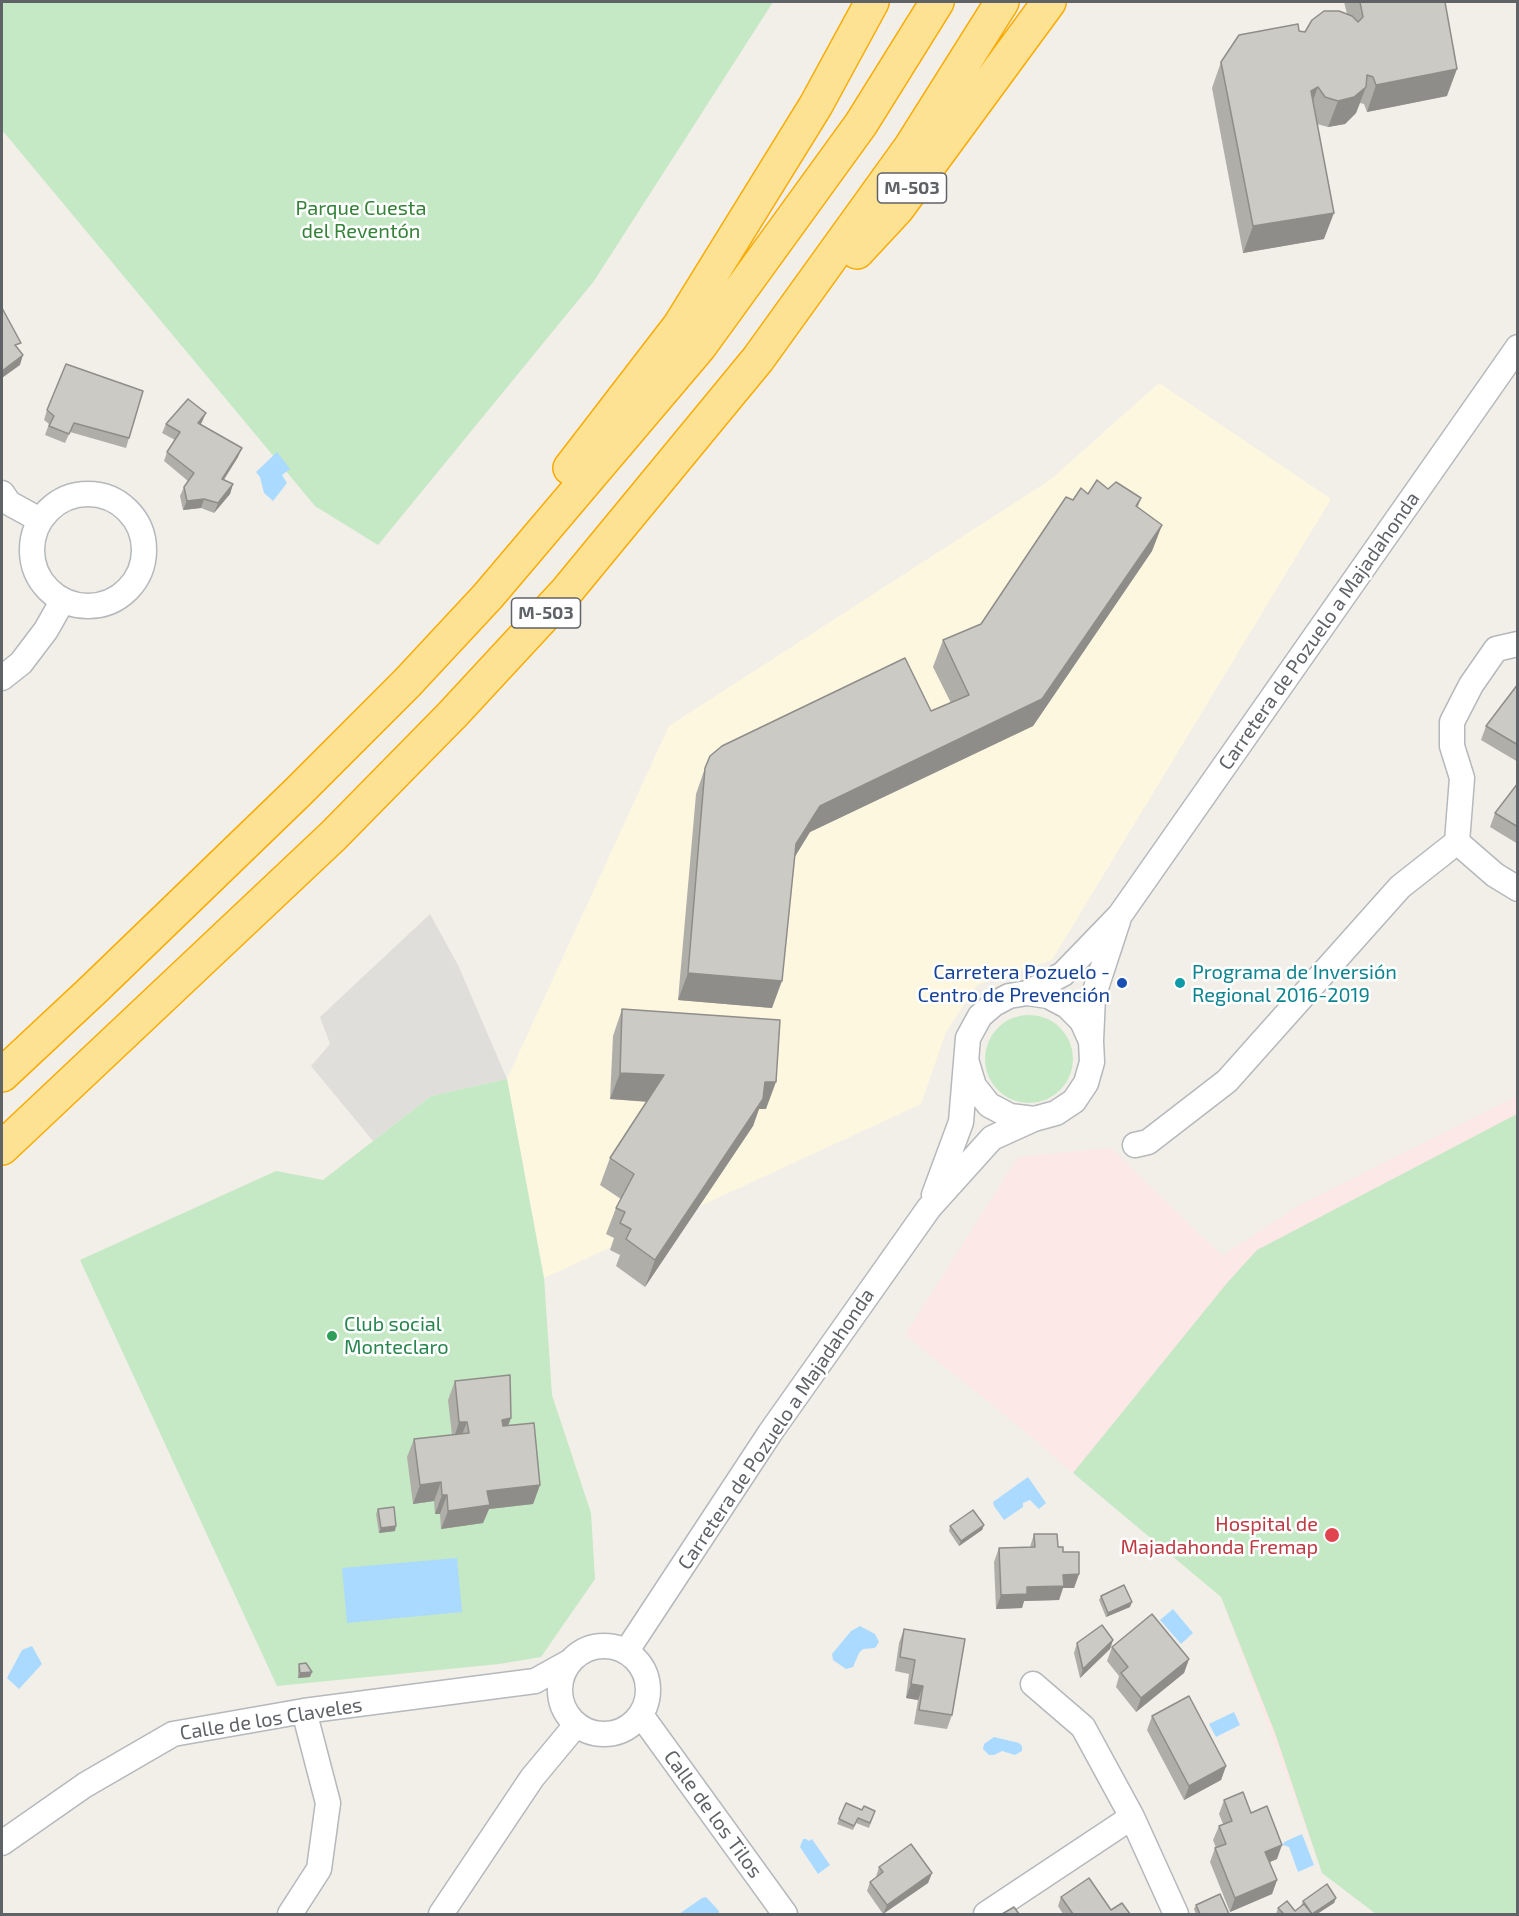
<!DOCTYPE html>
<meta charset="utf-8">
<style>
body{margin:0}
#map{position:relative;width:1519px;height:1916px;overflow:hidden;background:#f1efe8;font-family:"Exo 2",sans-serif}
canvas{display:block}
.frame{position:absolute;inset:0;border:3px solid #5f6368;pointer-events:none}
</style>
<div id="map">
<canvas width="1519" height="1916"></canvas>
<div class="frame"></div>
</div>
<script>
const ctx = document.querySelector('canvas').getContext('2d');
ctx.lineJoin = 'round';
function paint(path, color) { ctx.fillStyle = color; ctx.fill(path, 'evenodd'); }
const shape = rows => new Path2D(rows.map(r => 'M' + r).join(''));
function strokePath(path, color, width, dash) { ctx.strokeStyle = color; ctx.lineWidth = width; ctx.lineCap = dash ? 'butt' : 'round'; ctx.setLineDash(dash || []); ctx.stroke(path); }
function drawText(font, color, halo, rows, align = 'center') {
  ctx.font = font + ' "Exo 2",sans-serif'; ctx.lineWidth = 5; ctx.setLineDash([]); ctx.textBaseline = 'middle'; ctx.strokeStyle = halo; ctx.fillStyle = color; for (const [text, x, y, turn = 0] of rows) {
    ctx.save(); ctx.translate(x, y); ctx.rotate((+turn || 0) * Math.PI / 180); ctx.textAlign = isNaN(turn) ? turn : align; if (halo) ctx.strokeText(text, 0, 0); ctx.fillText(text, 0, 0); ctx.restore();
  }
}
const commercial = shape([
 [1159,383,1331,499,1052,960,977,985,946,1032,921,1104,544,1278,507,1079,669,726,1050,480]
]);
const industrial = shape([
 [430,914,458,965,507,1079,431,1096,373,1141,311,1066,330,1044,320,1017]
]);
const medical = shape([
 [1517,1096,1517,1914,1376,1914,1322,1873,1221,1597,1073,1473,1026,1432,905,1335,1018,1157,1111,1148,1222,1256,1300,1205]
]);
const green = shape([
 [2,2,773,2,594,281,378,545,315,506,2,130],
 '985 1059a44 44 0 1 1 88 0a44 44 0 1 1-88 0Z',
 [507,1079,544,1278,552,1395,591,1513,595,1579,541,1657,499,1664,277,1686,80,1260,276,1171,323,1180,431,1096],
 [1517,1114,1517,1914,1376,1914,1322,1873,1275,1733,1221,1597,1073,1473,1227,1283,1257,1250]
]);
const water = shape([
 [277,452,290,469,282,475,287,483,273,501,264,493,260,477,256,472],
 [1028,1477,1046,1503,1039,1509,1030,1500,1023,1503,1023,1507,1004,1520,994,1506,993,1502],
 [457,1558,462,1612,347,1623,342,1568],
 [1173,1609,1193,1633,1181,1644,1160,1620],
 [860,1626,875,1634,879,1642,875,1648,863,1649,859,1653,853,1667,846,1669,833,1660,832,1654,851,1631],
 [32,1646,42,1664,19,1689,7,1678,22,1650],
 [1234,1712,1240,1725,1216,1737,1209,1724],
 [994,1737,1019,1743,1022,1746,1022,1751,1015,1755,1002,1751,994,1755,989,1755,983,1749,984,1744],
 [1302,1834,1314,1865,1298,1872,1289,1847,1283,1845,1284,1842],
 [803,1839,806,1839,809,1841,812,1839,830,1865,818,1874,800,1847],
 [706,1897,719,1911,719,1914,679,1914,702,1898]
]);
const minor = shape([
 [2,493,9,503,40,520],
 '32 550a56 56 0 1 1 112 0a56 56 0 1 1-112 0Z',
 [1518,644,1496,649,1471,685,1452,722,1452,746,1462,778,1457,842,1495,875,1518,889],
 [2,678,21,663,46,630,63,600],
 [1027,993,1063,974,1120,915,1518,347],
 [1091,1041,1093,997,1118,921],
 [1135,1145,1148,1142,1227,1081,1400,887,1457,842],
 [934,1195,961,1122,968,1038,980,1016,994,1004,1009,996,1027,993,1048,996,1067,1006,1082,1021,1091,1041,1092,1062,1086,1083,1074,1101,1056,1113,1034,1119,1010,1116,989,1105,974,1086,967,1063],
 '560 1690a44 44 0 1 1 88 0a44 44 0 1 1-88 0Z',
 [626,1652,770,1433,929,1208,992,1138,1034,1119],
 [1033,1684,1083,1727,1132,1817,1176,1914],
 [641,1715,785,1914],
 [2,1843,85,1785,173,1734,304,1711,535,1681,571,1661],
 [290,1914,319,1869,328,1803,304,1711],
 [441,1914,532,1778,576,1725],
 [986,1914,1132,1817]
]);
const highway = shape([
 [857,252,897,209,1049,2],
 [570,468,680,325,816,105,872,2],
 [2,1075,93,990,298,792,407,683,488,596,700,346,861,124,937,2],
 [2,1148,333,836,452,715,566,592,758,359,910,148,1002,2]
]);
const wall = shape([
 [1344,2,1445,2,1447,96,1367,112,1364,104,1360,103,1356,113,1345,124,1328,127,1317,124,1324,239,1243,253,1212,88,1221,62,1299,31,1305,32,1347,14],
 [47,410,129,438,126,448,70,432,65,443,45,435,49,424,44,420],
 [202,422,200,425,238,457,224,480,233,484,230,494,214,513,201,508,183,510,180,496,184,487,188,481,164,461,167,452,175,440,162,433,166,424],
 [1108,489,1141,498,1138,507,1162,525,1152,551,1033,726,810,832,794,858,772,1008,678,1000,696,794,705,768,931,711,951,703,933,667,943,640,981,624,1073,500,1088,494],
 [1518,684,1518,762,1481,740,1486,726],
 [1518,783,1518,844,1490,827,1495,813],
 [622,1009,766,1109,759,1109,753,1126,645,1287,616,1266,620,1255,610,1250,614,1238,606,1234,616,1208,621,1199,600,1185,610,1158,647,1102,610,1099,613,1036],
 [455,1381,511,1418,508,1426,540,1485,533,1504,489,1509,483,1523,441,1529,440,1514,435,1514,434,1501,413,1504,407,1457,414,1439,452,1435,448,1400],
 [378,1509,395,1531,379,1533,376,1514],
 [984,1525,982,1530,959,1546,949,1531,950,1526],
 [1034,1534,1058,1547,1063,1552,1079,1574,1074,1588,1063,1588,1059,1600,1024,1601,1022,1608,996,1609,994,1562,999,1548,1030,1547],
 [1101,1596,1130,1607,1106,1617,1099,1600],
 [904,1629,952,1715,947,1729,914,1724,918,1700,906,1698,909,1674,895,1671,899,1643],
 [1113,1640,1110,1649,1080,1678,1074,1653,1077,1643],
 [1112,1647,1189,1659,1184,1673,1136,1712,1116,1687,1119,1676,1107,1661],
 [299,1664,310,1677,298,1678,298,1669],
 [1152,1716,1226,1766,1221,1780,1184,1800,1147,1730],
 [1224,1800,1251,1813,1277,1859,1270,1862,1277,1880,1272,1894,1230,1912,1210,1862,1215,1848,1216,1848,1213,1840,1219,1826,1223,1824,1219,1814],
 [846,1803,862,1810,875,1811,869,1828,856,1823,853,1830,837,1824],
 [879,1867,932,1873,928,1883,883,1914,867,1891,870,1882,876,1877],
 [1061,1897,1111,1910,1130,1914,1063,1914,1058,1906],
 [1336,1898,1334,1903,1317,1914,1276,1914,1278,1908,1295,1911,1301,1906,1303,1901],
 [1196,1905,1229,1914,1196,1914,1194,1909]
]);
const shadedWall = shape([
 [1457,69,1447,96,1367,112,1376,85],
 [1318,87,1308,114,1311,91],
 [1366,87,1356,113,1345,124,1328,127,1338,101],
 [1334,213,1324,239,1243,253,1253,226],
 [23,355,20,365,2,378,2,371],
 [206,413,202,422,194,433,198,423],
 [242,448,238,457,218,488,222,479],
 [233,484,230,494,214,513,218,503],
 [204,499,201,508,183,510,187,501],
 [1162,525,1152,551,1033,726,810,832,786,871,796,844,820,806,1042,699],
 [688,973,782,981,772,1008,678,1000],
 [620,1073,664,1075,655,1102,610,1099],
 [765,1082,776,1082,766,1109,759,1109,753,1126,645,1287,655,1260],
 [511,1418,504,1436,502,1420],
 [459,1422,467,1422,460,1440,453,1441],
 [441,1482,434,1501,413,1504,420,1485],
 [540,1485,533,1504,489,1509,483,1523,441,1529,448,1511,487,1491],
 [442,1495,447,1495,440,1514,435,1514],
 [984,1525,982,1530,959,1546,961,1541],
 [396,1526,395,1531,379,1533,381,1528],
 [1079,1574,1074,1588,1063,1588,1059,1600,1024,1601,1022,1608,996,1609,1001,1595,1063,1575],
 [1132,1602,1130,1607,1106,1617,1108,1613],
 [1113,1640,1110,1649,1080,1678,1083,1669],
 [1189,1659,1184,1673,1136,1712,1141,1698],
 [312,1672,310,1677,298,1678,300,1673],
 [911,1684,923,1686,918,1700,906,1698],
 [1226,1766,1221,1780,1184,1800,1189,1786],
 [1282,1845,1277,1859,1260,1866,1265,1852],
 [932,1873,928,1883,883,1914,887,1905],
 [1277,1880,1272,1894,1230,1912,1235,1898],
 [1336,1898,1334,1903,1317,1914,1312,1914]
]);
const building = shape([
 [1360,2,1445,2,1457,69,1376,85,1373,77,1367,75,1366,87,1354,97,1338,101,1325,97,1318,87,1311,91,1334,213,1253,226,1221,62,1239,35,1298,24,1299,31,1305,32,1312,20,1324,11,1339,11,1352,16,1358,22,1363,17,1360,2],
 [2,308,21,343,15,345,23,355,2,371,2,308],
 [66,364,143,391,129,438,74,423,69,434,49,426,54,416,47,410,66,364],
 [188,399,206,413,198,423,242,448,222,479,233,484,218,503,204,499,187,501,184,487,194,473,167,452,180,432,166,424,188,399],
 [1097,480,1108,489,1116,482,1141,498,1136,506,1162,525,1042,699,820,806,796,844,782,981,688,973,705,768,710,756,722,746,905,658,931,711,969,695,943,640,981,624,1066,497,1073,500,1081,488,1088,494,1097,480],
 [1518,684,1518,745,1486,726,1518,684],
 [1518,783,1518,827,1495,813,1518,783],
 [622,1009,780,1020,776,1082,765,1082,763,1099,655,1260,626,1239,631,1229,620,1223,625,1212,616,1208,634,1174,610,1158,664,1075,620,1073,622,1009],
 [510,1375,511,1418,502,1420,503,1426,534,1423,540,1485,487,1491,490,1505,448,1511,447,1495,442,1495,441,1482,420,1485,414,1439,469,1433,467,1422,459,1422,455,1381,510,1375],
 [394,1507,396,1526,381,1528,378,1509,394,1507],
 [973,1510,984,1525,961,1541,950,1526,973,1510],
 [1034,1534,1057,1534,1058,1547,1063,1547,1063,1552,1079,1552,1079,1574,1063,1575,1064,1586,1027,1587,1027,1594,1001,1595,999,1548,1035,1547,1034,1534],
 [1124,1585,1132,1602,1108,1613,1101,1596,1124,1585],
 [1152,1614,1189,1659,1141,1698,1121,1673,1128,1667,1112,1647,1152,1614],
 [1102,1625,1113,1640,1083,1669,1077,1643,1102,1625],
 [904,1629,965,1639,952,1715,919,1710,923,1686,911,1684,915,1660,900,1657,904,1629],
 [306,1663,312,1672,300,1673,299,1664,306,1663],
 [1189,1696,1226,1766,1189,1786,1152,1716,1189,1696],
 [1243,1792,1251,1813,1267,1806,1282,1845,1265,1852,1277,1880,1235,1898,1215,1848,1226,1844,1219,1826,1232,1821,1224,1800,1243,1792],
 [846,1803,862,1810,864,1806,875,1811,870,1823,858,1818,854,1826,839,1819,846,1803],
 [911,1844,932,1873,887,1905,870,1882,883,1872,879,1867,911,1844],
 [1089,1878,1111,1910,1122,1903,1130,1914,1073,1914,1061,1897,1089,1878],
 [1327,1884,1336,1898,1312,1914,1303,1901,1327,1884],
 [1220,1894,1229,1914,1200,1914,1196,1905,1220,1894],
 [1287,1901,1295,1911,1304,1904,1312,1914,1284,1914,1278,1908,1287,1901],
 [1014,1907,1019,1914,1002,1914,1014,1907]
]);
const markers = [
 [1122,983,6,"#1a4fb4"],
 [1180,983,6,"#0f9aa8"],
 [332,1336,6,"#2e9e5b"],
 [1332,1535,8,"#e0444e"]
];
const shields = [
 [912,188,69],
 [546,613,69]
];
const shieldNames = [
 ["M-503",912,188],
 ["M-503",546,613]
];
const parkNames = [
 ["Parque Cuesta",361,208],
 ["del Reventón",361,231]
];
const streetNames = [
 ["Carretera de Pozuelo a Majadahonda",1319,631,-55],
 ["Carretera de Pozuelo a Majadahonda",776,1429,-56],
 ["Calle de los Claveles",271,1719,-9],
 ["Calle de los Tilos",713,1814,54]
];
const transitNames = [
 ["Carretera Pozuelo -",1110,972],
 ["Centro de Prevención",1110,995]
];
const cultureNames = [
 ["Programa de Inversión",1192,972],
 ["Regional 2016-2019",1192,995]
];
const leisureNames = [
 ["Club social",344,1324],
 ["Monteclaro",344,1347]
];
const healthNames = [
 ["Hospital de",1318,1524],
 ["Majadahonda Fremap",1318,1547]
];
paint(commercial, '#fef7e0');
paint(industrial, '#e0deda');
paint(medical, '#fce8e6');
paint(green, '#c5e8c5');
paint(water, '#aadaff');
strokePath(minor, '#b5b8bc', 27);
strokePath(highway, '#f9ab00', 36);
strokePath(minor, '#fff', 24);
strokePath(highway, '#fde293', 33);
paint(wall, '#afaea9');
paint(shadedWall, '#8f8d8a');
paint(building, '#cccac5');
strokePath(building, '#8f8d8a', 1.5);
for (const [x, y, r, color] of markers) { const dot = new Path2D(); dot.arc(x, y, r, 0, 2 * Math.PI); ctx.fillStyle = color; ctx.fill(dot); strokePath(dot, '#fff', 2); }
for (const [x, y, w] of shields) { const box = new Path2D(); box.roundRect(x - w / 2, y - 15, w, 30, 4.5); ctx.fillStyle = '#fff'; ctx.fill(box); strokePath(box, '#5f6368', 1.5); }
drawText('bold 18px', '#5f6368', null, shieldNames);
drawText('20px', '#348238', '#fff', parkNames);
drawText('20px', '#5f6368', '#fff', streetNames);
drawText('20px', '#164399', '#fff', transitNames, 'right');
drawText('20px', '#0d838f', '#fff', cultureNames, 'left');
drawText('20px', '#27864d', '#fff', leisureNames, 'left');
drawText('20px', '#be3a42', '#fff', healthNames, 'right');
</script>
